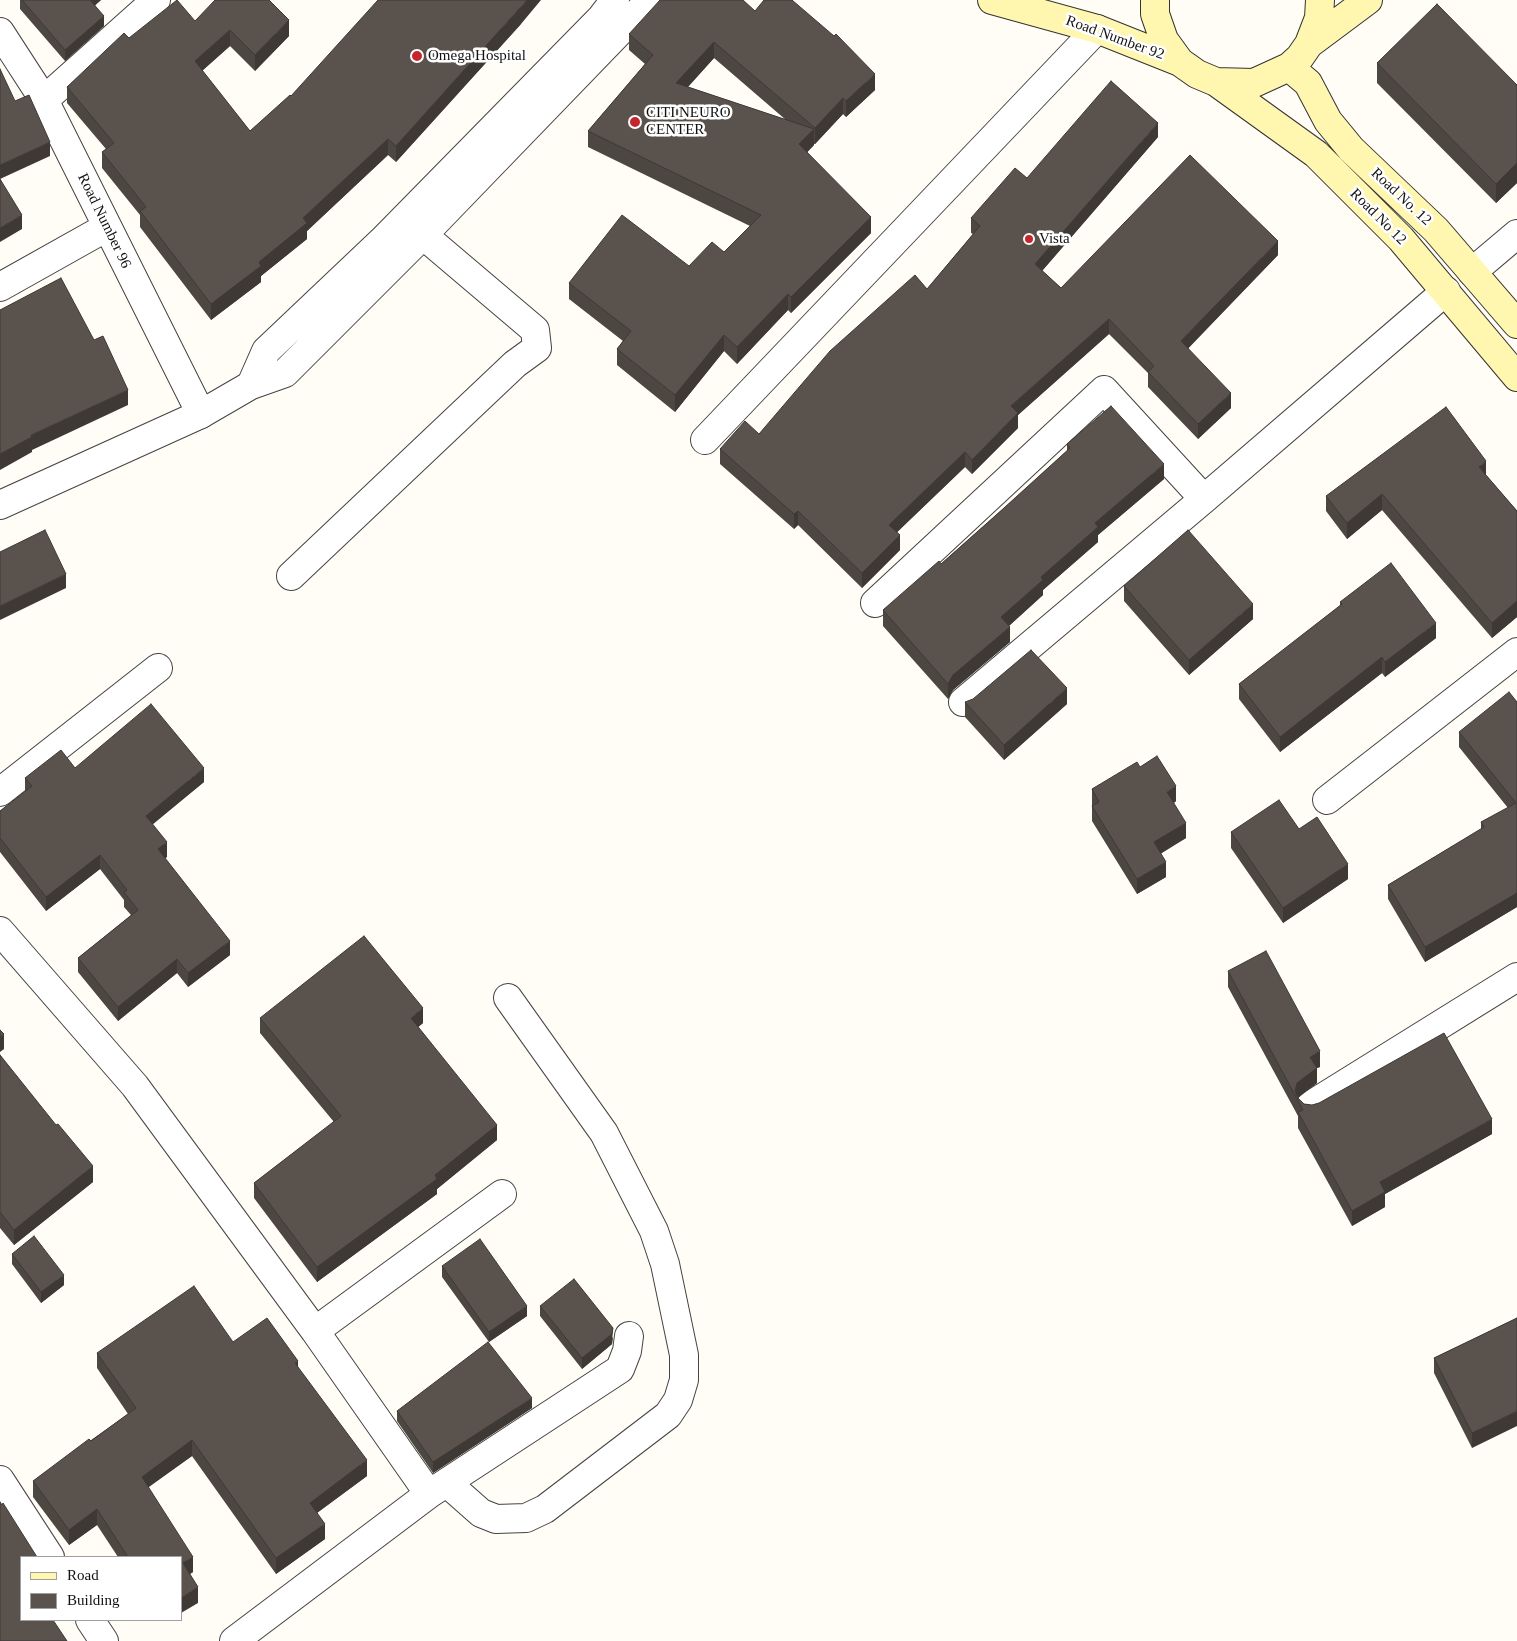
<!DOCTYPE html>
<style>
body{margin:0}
#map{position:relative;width:1517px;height:1641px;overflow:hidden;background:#fffdf5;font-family:"Times New Roman",serif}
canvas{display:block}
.legend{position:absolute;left:20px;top:1556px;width:162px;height:65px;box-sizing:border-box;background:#fff;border:1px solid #a0a0a0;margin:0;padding:6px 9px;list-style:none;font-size:15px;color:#111}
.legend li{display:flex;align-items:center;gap:10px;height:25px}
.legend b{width:25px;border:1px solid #a0a0a0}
</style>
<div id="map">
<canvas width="1517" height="1641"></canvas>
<ul class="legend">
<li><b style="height:6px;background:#fff6b0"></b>Road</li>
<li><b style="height:14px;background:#5a524d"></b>Building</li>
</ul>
</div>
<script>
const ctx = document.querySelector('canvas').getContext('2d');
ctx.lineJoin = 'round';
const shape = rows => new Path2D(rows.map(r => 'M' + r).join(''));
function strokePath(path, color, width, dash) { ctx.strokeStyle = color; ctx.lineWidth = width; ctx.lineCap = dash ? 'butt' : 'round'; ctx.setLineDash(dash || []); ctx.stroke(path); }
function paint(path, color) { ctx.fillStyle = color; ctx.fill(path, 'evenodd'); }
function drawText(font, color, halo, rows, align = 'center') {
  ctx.font = font + ' "Times New Roman",serif'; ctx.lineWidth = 5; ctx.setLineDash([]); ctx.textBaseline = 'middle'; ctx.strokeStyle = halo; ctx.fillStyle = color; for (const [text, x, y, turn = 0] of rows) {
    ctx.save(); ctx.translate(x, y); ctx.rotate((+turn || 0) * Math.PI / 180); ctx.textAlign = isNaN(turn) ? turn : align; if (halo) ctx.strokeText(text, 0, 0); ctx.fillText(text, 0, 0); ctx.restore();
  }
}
const minor = shape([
 [0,32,44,100,201,414],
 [44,100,156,0],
 [1472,272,1517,234],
 [0,287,107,227],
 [705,440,1097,29],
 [291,576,515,364,537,348,535,330,423,235],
 [875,603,1104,390,1204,499],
 [963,702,1204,499,1446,291],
 [0,792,158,668],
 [1327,800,1517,652],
 [0,931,135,1086,315,1331,429,1494],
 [1311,1105,1517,977],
 [315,1331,502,1194],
 [0,1480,50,1557],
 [447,1483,481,1513,496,1519,526,1518,545,1509,668,1415,678,1400,684,1380,684,1355,665,1264,654,1231,604,1133,508,998],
 [90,1620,104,1641],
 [234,1641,429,1494,620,1369,627,1351,629,1336]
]);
const tertiary = shape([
 [251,385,266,351,382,241,601,18,615,0],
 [0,505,201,414,251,385,285,373,423,235,650,0]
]);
const secondary = shape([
 [992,0,1097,29,1180,62],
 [1155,0,1155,14,1164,40,1180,62,1197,74,1216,82,1254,83,1289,67,1300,57,1309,44,1319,18,1320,0],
 [1309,44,1368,0],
 [1289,67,1308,83,1328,121,1351,149,1436,230,1517,324],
 [1216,82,1316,154,1401,239,1517,377]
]);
const wall = shape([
 [20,0,101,0,95,5,104,26,65,61,20,9],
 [755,11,875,90,846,117,843,114,815,144,814,144,814,145,807,152,871,233,791,313,788,310,737,364,724,351,675,412,617,365,617,349,623,341,569,299,569,283,689,266,724,252,750,226,588,147,588,131,645,64,629,50,629,34],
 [714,58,786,120,688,87],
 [195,21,289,36,255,71,230,46,202,71,250,131,291,96,521,24,396,162,388,155,307,231,307,239,261,276,261,282,211,320,140,227,140,215,102,168,102,152,106,149,67,103,67,87,129,38],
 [1377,63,1517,85,1517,183,1496,203,1377,83],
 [1158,137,1042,271,1061,288,1278,255,1188,348,1231,408,1198,439,1148,387,1148,373,1109,334,1018,415,1018,428,972,474,965,467,897,532,900,550,862,588,798,525,794,529,720,464,720,449,759,434,927,289,973,234,971,233,971,218,1027,178],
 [1067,444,1164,479,1098,535,1098,542,1043,590,1043,595,1009,626,1010,642,953,690,948,699,883,626,883,610,941,564,1004,508,1067,451],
 [1486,475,1517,511,1517,617,1492,638,1382,510,1347,539,1326,511,1326,496],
 [1124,586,1253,619,1189,675,1124,601],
 [1340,602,1436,638,1385,677,1382,673,1280,752,1239,699,1239,684,1340,606],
 [965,702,1067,704,1004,760,965,717],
 [1517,702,1517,907,1425,962,1388,899,1388,885,1481,829,1481,822,1508,808,1459,747,1459,732],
 [1140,767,1176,801,1174,803,1186,838,1160,853,1166,877,1137,894,1092,821,1092,789],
 [75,768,204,782,152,824,167,857,165,858,230,955,188,987,177,973,118,1021,78,972,78,958,131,915,124,907,124,900,100,869,46,911,0,852,0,811,25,792,25,778],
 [1299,829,1348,879,1283,923,1231,848,1231,832],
 [1228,971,1320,1067,1317,1068,1317,1083,1298,1098,1304,1104,1492,1134,1385,1194,1385,1207,1352,1226,1298,1128,1298,1116,1228,987],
 [260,1018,423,1023,418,1027,497,1140,437,1189,437,1194,317,1282,254,1198,254,1183,334,1122,260,1033],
 [0,1055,93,1182,14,1245,0,1228],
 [12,1254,64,1285,41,1303,12,1264],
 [442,1266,527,1316,489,1342,442,1277],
 [540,1306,613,1338,612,1344,582,1369,540,1316],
 [1517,1318,1472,1448,1434,1373,1434,1358],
 [233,1342,298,1368,367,1476,317,1513,325,1539,276,1574,192,1456,148,1487,193,1572,190,1574,198,1603,181,1557,118,1557,97,1525,69,1545,33,1497,33,1481,128,1414,97,1368,97,1353],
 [532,1408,433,1473,397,1421,397,1411]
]);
const shadedWall = shape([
 [90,0,101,0,90,10],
 [527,0,541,0,521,24,396,162,396,146],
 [104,16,104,26,65,61,65,50],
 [289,20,289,36,255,71,255,55],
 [230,30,230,46,195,77,195,61],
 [714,42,714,58,676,100,676,83],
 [875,74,875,90,846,117,846,101],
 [843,98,843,114,815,144,815,128],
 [1158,123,1158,137,1035,279,1035,264],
 [814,129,814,145,799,161,799,144],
 [388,139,388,155,307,231,307,239,261,276,261,282,211,320,211,304,259,262,303,218],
 [50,142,50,156,0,179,0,165],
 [1517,163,1517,183,1496,203,1496,184],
 [22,215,22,229,0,242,0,228],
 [871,217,871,233,791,313,791,297],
 [1278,241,1278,255,1181,356,1181,341],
 [788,294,788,310,737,364,737,347],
 [1109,319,1109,334,1018,415,1018,428,972,474,972,460,1011,406],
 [724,335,724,351,675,412,675,395],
 [128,390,128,405,32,450,32,452,0,470,0,454,31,435],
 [1231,393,1231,408,1198,439,1198,424],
 [965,452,965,467,889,540,889,525],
 [1486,461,1486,477,1479,467],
 [1164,464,1164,479,1098,535,1098,542,1043,590,1043,595,1001,633,1001,617,1095,523],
 [1382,494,1382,510,1347,539,1347,523],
 [798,511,798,525,794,529,794,514],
 [900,535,900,550,862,588,862,573],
 [66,574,66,588,0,620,0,606],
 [1517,601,1517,617,1492,638,1492,623],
 [1253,604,1253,619,1189,675,1189,660],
 [1436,623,1436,638,1385,677,1385,662],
 [1010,627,1010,642,953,690,948,699,948,684,953,675],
 [1382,657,1382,673,1280,752,1280,737],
 [1067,688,1067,704,1004,760,1004,745],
 [204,768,204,782,146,830,146,816],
 [1176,786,1176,801,1167,807,1167,792],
 [1186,823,1186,838,1154,858,1154,842],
 [167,842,167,857,158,863,158,849],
 [100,855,100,869,46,911,46,897],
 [1166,862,1166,877,1137,894,1137,879],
 [1348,864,1348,879,1283,923,1283,908],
 [1517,893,1517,907,1425,962,1425,947],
 [230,941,230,955,188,987,188,973],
 [177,959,177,973,118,1021,118,1007],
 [423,1008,423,1023,411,1033,411,1018],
 [4,1034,4,1049,0,1052,0,1037],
 [1320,1051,1320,1067,1317,1068,1317,1083,1297,1098,1295,1091,1297,1083,1310,1057],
 [1492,1119,1492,1134,1385,1194,1385,1207,1352,1226,1352,1211,1380,1182],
 [497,1125,497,1140,437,1189,437,1194,317,1282,317,1267],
 [93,1166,93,1182,14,1245,14,1230],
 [64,1275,64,1285,41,1303,41,1292],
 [527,1306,527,1316,489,1342,489,1332],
 [613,1328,612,1344,582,1369,582,1358],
 [298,1361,298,1376,295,1363],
 [532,1398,532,1408,433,1473,433,1462],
 [1517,1411,1517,1426,1472,1448,1472,1433],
 [192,1440,192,1456,142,1492,142,1477],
 [367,1460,367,1476,310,1518,310,1503],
 [97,1509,97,1525,69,1545,69,1530],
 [325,1524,325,1539,276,1574,276,1558],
 [193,1557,193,1572,183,1578,183,1563],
 [198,1587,198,1603,181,1613,181,1598]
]);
const building = shape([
 [22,0,90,0,104,16,65,50,22,0],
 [177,0,195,21,215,0,269,0,289,20,255,55,230,30,195,61,250,131,290,95,291,96,378,0,527,0,396,146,388,139,303,218,307,223,259,262,261,266,211,304,140,211,146,207,102,152,114,143,67,87,124,33,129,38,177,0],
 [660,0,743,0,755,11,764,0,792,0,834,36,836,34,875,74,846,101,843,98,815,128,714,42,676,83,814,129,799,144,871,217,791,297,788,294,737,347,724,335,675,395,617,349,631,331,569,283,622,215,689,266,712,242,724,252,761,215,588,131,653,55,629,34,660,0],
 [1437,4,1517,85,1517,163,1496,184,1377,63,1437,4],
 [0,69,15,101,29,95,50,142,0,165,0,69],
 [1111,81,1158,123,1035,264,1061,288,1190,155,1278,241,1181,341,1231,393,1198,424,1148,372,1154,366,1109,319,1011,406,1018,413,972,460,965,452,889,525,900,535,862,573,798,511,794,514,720,449,745,421,759,434,830,351,915,275,927,289,980,226,971,218,1015,168,1027,178,1111,81],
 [0,179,22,215,0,228,0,179],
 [61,278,94,340,103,336,128,390,31,435,32,437,0,454,0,310,61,278],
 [1111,406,1164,464,1095,523,1098,527,1041,577,1043,580,1001,617,1010,627,953,675,948,684,883,610,939,561,941,564,1004,508,1070,448,1067,444,1111,406],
 [1446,407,1486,461,1479,467,1517,511,1517,601,1492,623,1382,494,1347,523,1326,496,1446,407],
 [45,530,66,574,0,606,0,552,45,530],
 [1188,530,1253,604,1189,660,1124,586,1188,530],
 [1391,563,1436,623,1385,662,1382,657,1280,737,1239,684,1342,604,1340,602,1391,563],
 [1031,650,1067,688,1004,745,965,702,973,699,1031,650],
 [1509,692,1517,702,1517,893,1425,947,1388,885,1484,827,1481,822,1516,803,1459,732,1509,692],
 [151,704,204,768,146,816,167,842,158,849,230,941,188,973,177,959,118,1007,78,958,138,910,124,892,127,890,100,855,46,897,0,838,0,811,32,786,25,778,61,750,75,768,151,704],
 [1157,756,1176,786,1167,792,1186,823,1154,842,1166,862,1137,879,1092,806,1099,802,1092,789,1137,762,1140,767,1157,756],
 [1279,800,1299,829,1317,817,1348,864,1283,908,1231,832,1279,800],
 [364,936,423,1008,411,1018,497,1125,435,1175,437,1179,317,1267,254,1183,341,1116,260,1018,364,936],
 [1266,951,1320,1051,1310,1057,1317,1068,1297,1083,1295,1091,1298,1098,1304,1104,1312,1105,1319,1103,1444,1033,1492,1119,1380,1182,1385,1192,1352,1211,1298,1112,1303,1110,1228,971,1266,951],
 [0,1030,4,1034,0,1037,0,1030],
 [0,1055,56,1125,58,1124,93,1166,14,1230,0,1212,0,1055],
 [34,1236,64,1275,41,1292,12,1254,34,1236],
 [480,1239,527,1306,489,1332,442,1266,480,1239],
 [574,1279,613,1328,612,1334,582,1358,540,1306,574,1279],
 [194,1286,233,1342,267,1318,298,1361,295,1363,367,1460,310,1503,325,1524,276,1558,192,1440,142,1477,193,1557,183,1563,198,1587,181,1598,181,1557,128,1557,97,1509,69,1530,33,1481,89,1439,91,1441,136,1408,97,1353,194,1286],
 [1517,1318,1517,1411,1472,1433,1434,1358,1517,1318],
 [488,1342,532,1398,433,1462,397,1411,488,1342],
 [0,1502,2,1505,3,1503,37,1557,21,1557,21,1620,53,1620,67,1641,0,1641,0,1502]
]);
const markers = [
 [417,56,6,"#c4262e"],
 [635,122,6,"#c4262e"],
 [1029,239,5,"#c4262e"]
];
const streetNames = [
 ["Road Number 92",1115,38,20],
 ["Road No. 12",1401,197,43],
 ["Road No 12",1378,217,45],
 ["Road Number 96",104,221,64]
];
const poiNames = [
 ["Omega Hospital",428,56],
 ["CITI NEURO",646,113],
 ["CENTER",646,130],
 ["Vista",1039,239]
];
strokePath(minor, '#444', 30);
strokePath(tertiary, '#444', 30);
strokePath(secondary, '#333', 30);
strokePath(minor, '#fff', 28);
strokePath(tertiary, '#fff', 28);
strokePath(secondary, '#fff6b0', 28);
paint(wall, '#4d4742');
paint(shadedWall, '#3f3936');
paint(building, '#5a524d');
strokePath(building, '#3f3936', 1);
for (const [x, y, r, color] of markers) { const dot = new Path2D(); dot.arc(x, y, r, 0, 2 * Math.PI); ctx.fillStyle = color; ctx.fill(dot); strokePath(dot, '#fff', 2); }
drawText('15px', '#111', '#fff', streetNames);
drawText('15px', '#111', '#fff', poiNames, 'left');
</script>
